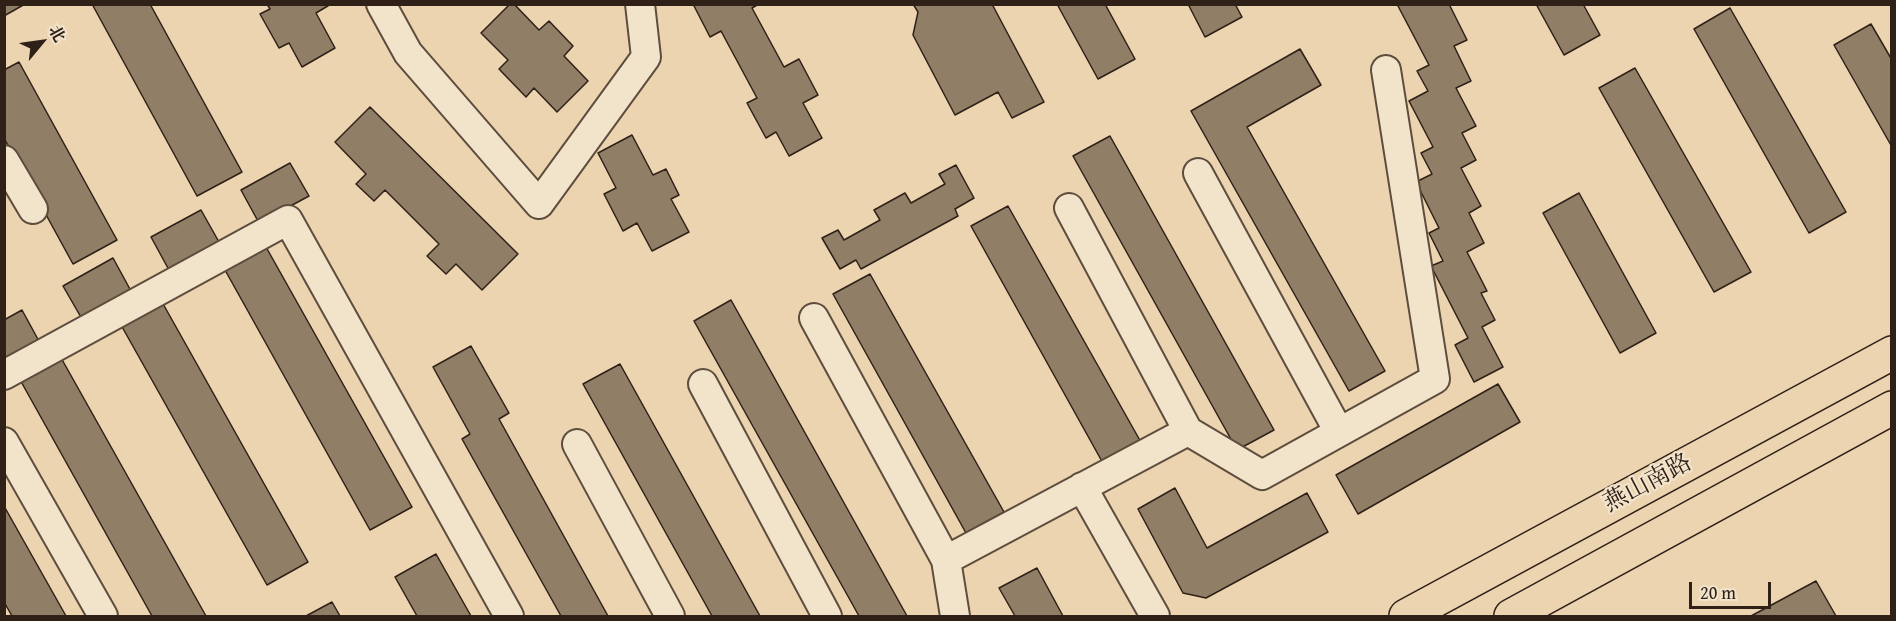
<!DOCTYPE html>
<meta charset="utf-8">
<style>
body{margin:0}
#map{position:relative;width:1896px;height:621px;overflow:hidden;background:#ebd4af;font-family:"Gentium Book Plus","Noto Serif SC",serif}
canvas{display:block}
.frame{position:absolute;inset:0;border:6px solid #2f2018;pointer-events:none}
.north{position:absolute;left:12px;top:12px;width:60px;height:60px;-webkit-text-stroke:4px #f2e3cb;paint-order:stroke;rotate:61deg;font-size:16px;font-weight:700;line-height:24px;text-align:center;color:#2f2018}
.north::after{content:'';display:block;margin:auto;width:21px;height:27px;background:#2f2018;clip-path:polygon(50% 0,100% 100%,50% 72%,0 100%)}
.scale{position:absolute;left:1689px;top:582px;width:82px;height:27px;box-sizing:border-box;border:3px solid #2f2018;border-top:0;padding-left:8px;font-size:18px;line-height:21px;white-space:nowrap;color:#2f2018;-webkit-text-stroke:4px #f2e3cb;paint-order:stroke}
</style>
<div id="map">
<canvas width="1896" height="621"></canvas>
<div class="frame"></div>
<div class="north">北</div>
<div class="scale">20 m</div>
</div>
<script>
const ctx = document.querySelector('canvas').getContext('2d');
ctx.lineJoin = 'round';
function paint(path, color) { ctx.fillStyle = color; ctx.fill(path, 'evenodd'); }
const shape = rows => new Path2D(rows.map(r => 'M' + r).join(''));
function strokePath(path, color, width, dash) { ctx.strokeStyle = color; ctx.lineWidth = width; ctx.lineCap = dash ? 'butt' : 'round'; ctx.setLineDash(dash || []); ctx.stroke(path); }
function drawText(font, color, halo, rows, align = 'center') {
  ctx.font = font + ' "Gentium Book Plus","Noto Serif SC",serif'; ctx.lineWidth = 4.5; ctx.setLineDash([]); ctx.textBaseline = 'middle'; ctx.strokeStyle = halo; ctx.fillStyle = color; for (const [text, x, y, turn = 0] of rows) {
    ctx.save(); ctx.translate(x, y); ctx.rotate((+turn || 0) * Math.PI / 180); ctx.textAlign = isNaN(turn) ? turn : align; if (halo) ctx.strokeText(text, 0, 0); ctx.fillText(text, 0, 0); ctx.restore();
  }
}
const building = shape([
 [4,4,25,4,4,16,4,4],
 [92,4,150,4,242,172,197,196,92,4],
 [267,4,331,4,316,13,335,48,302,67,289,43,279,48,260,14,270,9,267,4],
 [510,4,514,4,539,30,549,21,573,46,564,56,588,81,557,112,534,88,526,97,499,69,508,60,481,33,510,4],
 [693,4,759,4,752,8,784,67,799,59,818,95,803,103,822,138,789,156,776,132,766,138,747,103,757,98,721,31,710,37,693,4],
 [913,4,992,4,1044,102,1012,118,998,92,955,115,913,35,918,12,913,4],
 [1057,4,1105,4,1135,59,1098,79,1057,4],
 [1188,4,1235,4,1242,17,1205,37,1188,4],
 [1401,4,1449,4,1467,40,1454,46,1471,81,1456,88,1476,126,1462,133,1476,160,1461,168,1481,206,1469,213,1484,243,1467,252,1487,291,1481,293,1495,320,1482,327,1503,367,1474,382,1455,345,1468,338,1431,266,1443,261,1429,233,1439,228,1416,182,1432,174,1421,153,1433,147,1409,101,1428,91,1417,71,1429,65,1398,6,1401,4],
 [1536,4,1583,4,1600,35,1564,55,1536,4],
 [1730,8,1846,212,1809,233,1694,29,1730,8],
 [1871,24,1892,60,1892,147,1834,45,1871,24],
 [1300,49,1321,85,1247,127,1385,371,1349,391,1191,111,1300,49],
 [19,62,117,240,73,264,4,138,4,70,19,62],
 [1635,68,1751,272,1714,292,1599,88,1635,68],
 [370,107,518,254,482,290,456,264,446,274,427,256,439,244,385,190,374,201,356,184,366,174,335,142,370,107],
 [632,135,653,175,666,169,679,195,671,199,689,232,652,251,637,223,623,231,604,194,616,188,598,153,632,135],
 [1110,136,1274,430,1237,450,1073,156,1110,136],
 [290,163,309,196,259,223,241,190,290,163],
 [956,165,974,198,955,209,958,216,861,269,856,260,840,269,822,238,838,230,844,240,880,220,874,210,905,193,911,203,945,184,939,174,956,165],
 [1579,193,1656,333,1620,353,1543,213,1579,193],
 [1008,206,1142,444,1104,465,971,226,1008,206],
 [201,210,219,242,169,270,151,237,201,210],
 [266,247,412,507,370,530,225,270,266,247],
 [113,258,131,291,82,319,63,286,113,258],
 [870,274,1004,512,966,533,833,294,870,274],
 [731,300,907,616,859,616,694,321,731,300],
 [162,302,308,562,267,585,121,325,162,302],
 [22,310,40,343,4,363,4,320,22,310],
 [471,346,509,413,499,419,608,616,561,616,462,439,470,434,433,367,471,346],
 [60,356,206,616,152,616,19,378,60,356],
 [620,364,760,616,712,616,583,384,620,364],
 [1498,384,1520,422,1358,514,1336,475,1498,384],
 [1175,488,1207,548,1307,493,1328,532,1206,598,1183,593,1138,509,1175,488],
 [4,506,66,616,12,616,4,602,4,506],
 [436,554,471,616,417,616,395,577,436,554],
 [1037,568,1063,616,1015,616,999,588,1037,568],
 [1816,581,1836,616,1751,616,1816,581],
 [332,602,340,616,306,616,332,602]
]);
const minor = shape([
 [381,4,408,53,539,204,646,57,640,4],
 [4,160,33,209],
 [1198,173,1339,432],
 [1069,208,1188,431],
 [814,318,946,560],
 [4,375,288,220,509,616],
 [703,384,827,616],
 [4,442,103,616],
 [577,444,670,616],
 [1082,487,1155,616],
 [955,616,946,560,1188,431,1262,475,1435,379,1386,70]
]);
const major = shape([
 [1406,616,1892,353],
 [1511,616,1892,408]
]);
const streetNames = [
 ["燕山南路",1648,484,-28]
];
paint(building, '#917e67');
strokePath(building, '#2f2018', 1.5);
strokePath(minor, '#5e4d3e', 32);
strokePath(major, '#2f2018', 36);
strokePath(minor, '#f2e3cb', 28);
strokePath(major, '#ebd4af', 33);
drawText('24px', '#2f2018', '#f2e3cb', streetNames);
</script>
